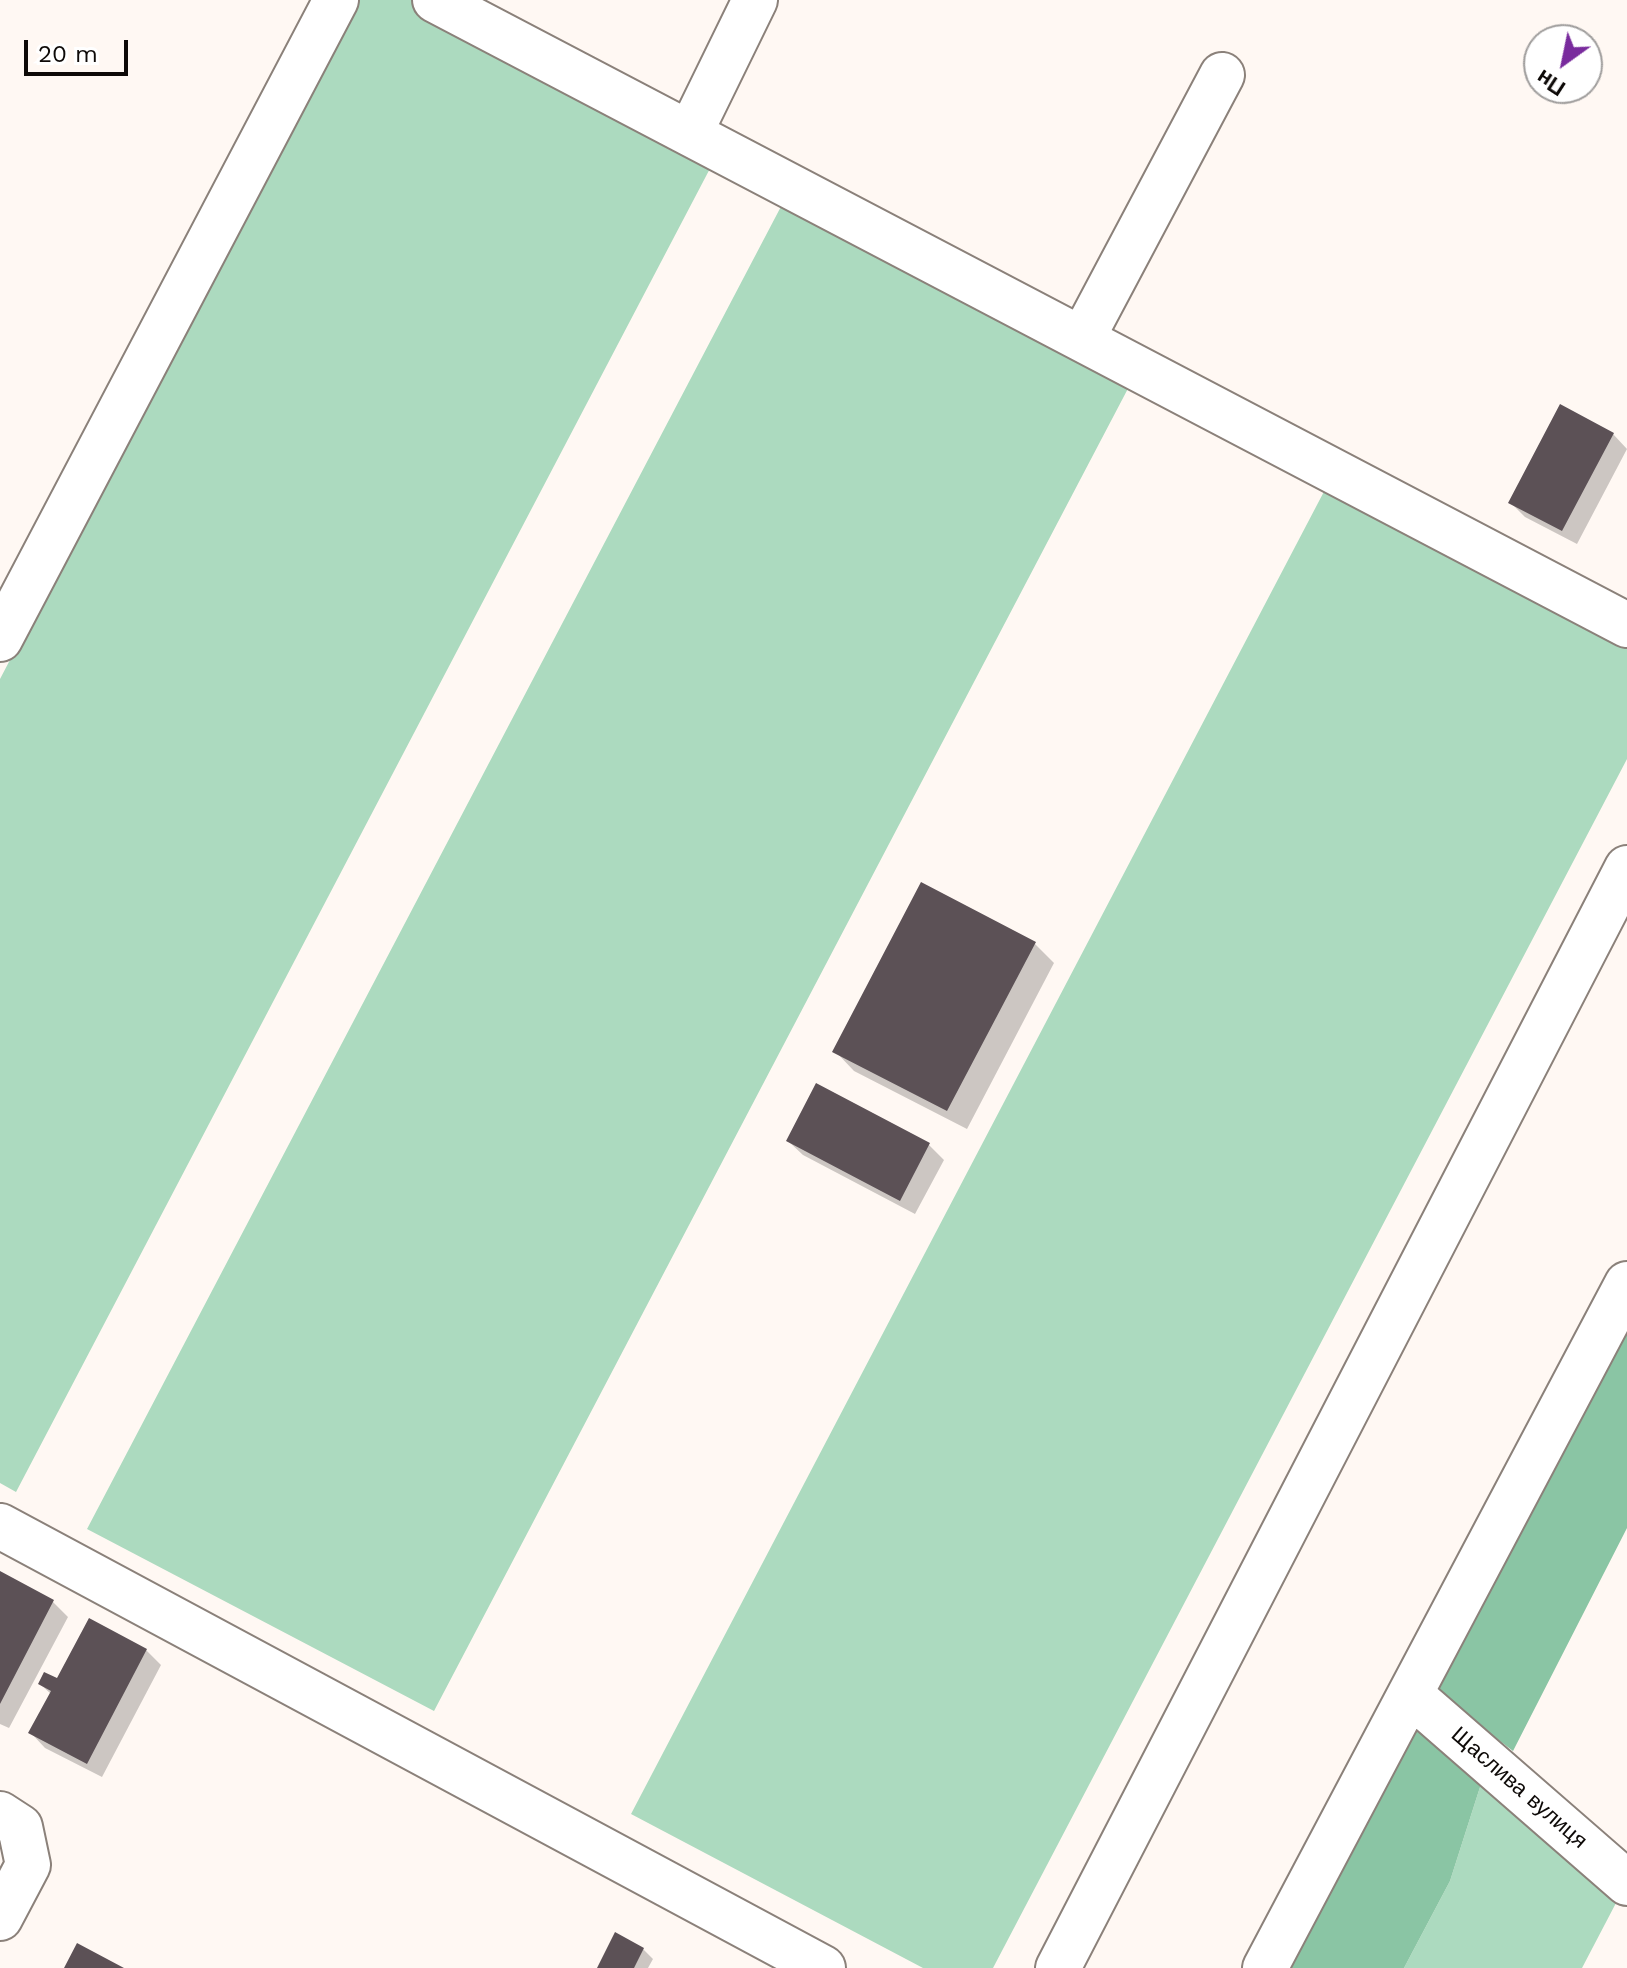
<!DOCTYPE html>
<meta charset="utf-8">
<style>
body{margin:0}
#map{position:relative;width:1627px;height:1968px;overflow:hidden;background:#fff8f3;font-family:"Work Sans",sans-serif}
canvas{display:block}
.north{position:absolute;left:1523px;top:24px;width:80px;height:80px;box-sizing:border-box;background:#fff;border:2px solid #9f9d9c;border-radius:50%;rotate:213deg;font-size:22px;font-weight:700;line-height:32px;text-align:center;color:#0e0a08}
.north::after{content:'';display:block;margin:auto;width:28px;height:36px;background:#792b9d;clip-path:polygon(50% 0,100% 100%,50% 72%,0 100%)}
.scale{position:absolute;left:24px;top:40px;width:104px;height:36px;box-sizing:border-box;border:4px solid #0e0a08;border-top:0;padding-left:10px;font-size:24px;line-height:28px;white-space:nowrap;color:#0e0a08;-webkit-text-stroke:6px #fff;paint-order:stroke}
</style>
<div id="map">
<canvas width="1627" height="1968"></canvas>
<div class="north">Пн</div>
<div class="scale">20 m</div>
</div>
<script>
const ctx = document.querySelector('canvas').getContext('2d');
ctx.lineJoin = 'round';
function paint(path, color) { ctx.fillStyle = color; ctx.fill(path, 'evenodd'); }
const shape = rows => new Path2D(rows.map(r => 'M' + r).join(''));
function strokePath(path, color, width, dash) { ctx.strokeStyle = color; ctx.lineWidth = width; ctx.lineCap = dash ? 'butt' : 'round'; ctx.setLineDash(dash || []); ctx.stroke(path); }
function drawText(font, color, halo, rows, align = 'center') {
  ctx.font = font + ' "Work Sans",sans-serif'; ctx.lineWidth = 8; ctx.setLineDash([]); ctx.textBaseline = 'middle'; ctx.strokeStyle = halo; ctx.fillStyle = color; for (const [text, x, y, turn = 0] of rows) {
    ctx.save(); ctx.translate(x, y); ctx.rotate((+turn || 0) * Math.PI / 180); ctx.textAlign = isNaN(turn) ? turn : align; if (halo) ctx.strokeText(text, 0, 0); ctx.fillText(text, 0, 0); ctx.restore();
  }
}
const green = shape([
 [356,0,412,0,715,159,16,1492,0,1483,0,679],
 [786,197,1133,379,434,1711,87,1529],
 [1329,482,1627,639,1627,759,993,1968,923,1968,631,1814],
 [1481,1784,1585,1865,1616,1903,1582,1968,1404,1968,1450,1881]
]);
const forest = shape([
 [1627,1317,1627,1528,1513,1751,1432,1689],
 [1414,1730,1442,1744,1481,1784,1450,1881,1404,1968,1283,1968]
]);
const shadow = shape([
 [1613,434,1627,449,1577,544,1525,517,1510,502],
 [1035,944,1054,963,967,1129,854,1071,835,1051],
 [788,1141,929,1145,944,1160,915,1214,803,1155],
 [0,1574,53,1602,68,1617,9,1728,0,1724],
 [146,1650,161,1665,102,1777,45,1748,31,1733,51,1694,40,1684,58,1681],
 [643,1949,653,1959,648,1968,599,1968]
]);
const building = shape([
 [1560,404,1614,433,1562,531,1508,503],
 [921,882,1036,942,947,1111,832,1052],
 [816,1083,930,1143,900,1201,786,1141],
 [0,1571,54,1600,0,1704],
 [89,1618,147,1649,87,1764,28,1733,51,1691,38,1684,44,1672,57,1678],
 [615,1932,644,1948,634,1968,597,1968],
 [77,1943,124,1968,64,1968]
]);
const minor = shape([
 [435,0,1627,625],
 [690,133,755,0],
 [1082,339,1222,75],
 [0,639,336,0],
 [0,1526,823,1968],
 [1410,1694,1627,1883],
 [0,1814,20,1827,28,1865,0,1918],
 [1058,1968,1627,868],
 [1265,1968,1627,1284]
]);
const streetNames = [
 ["Щаслива вулиця",1519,1788,41]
];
paint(green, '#acdabf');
paint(forest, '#8ac5a4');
paint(shadow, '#0003');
paint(building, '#5c5156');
strokePath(minor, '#8b817a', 48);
strokePath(minor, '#fff', 44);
drawText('22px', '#0e0a08', '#fff', streetNames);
</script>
